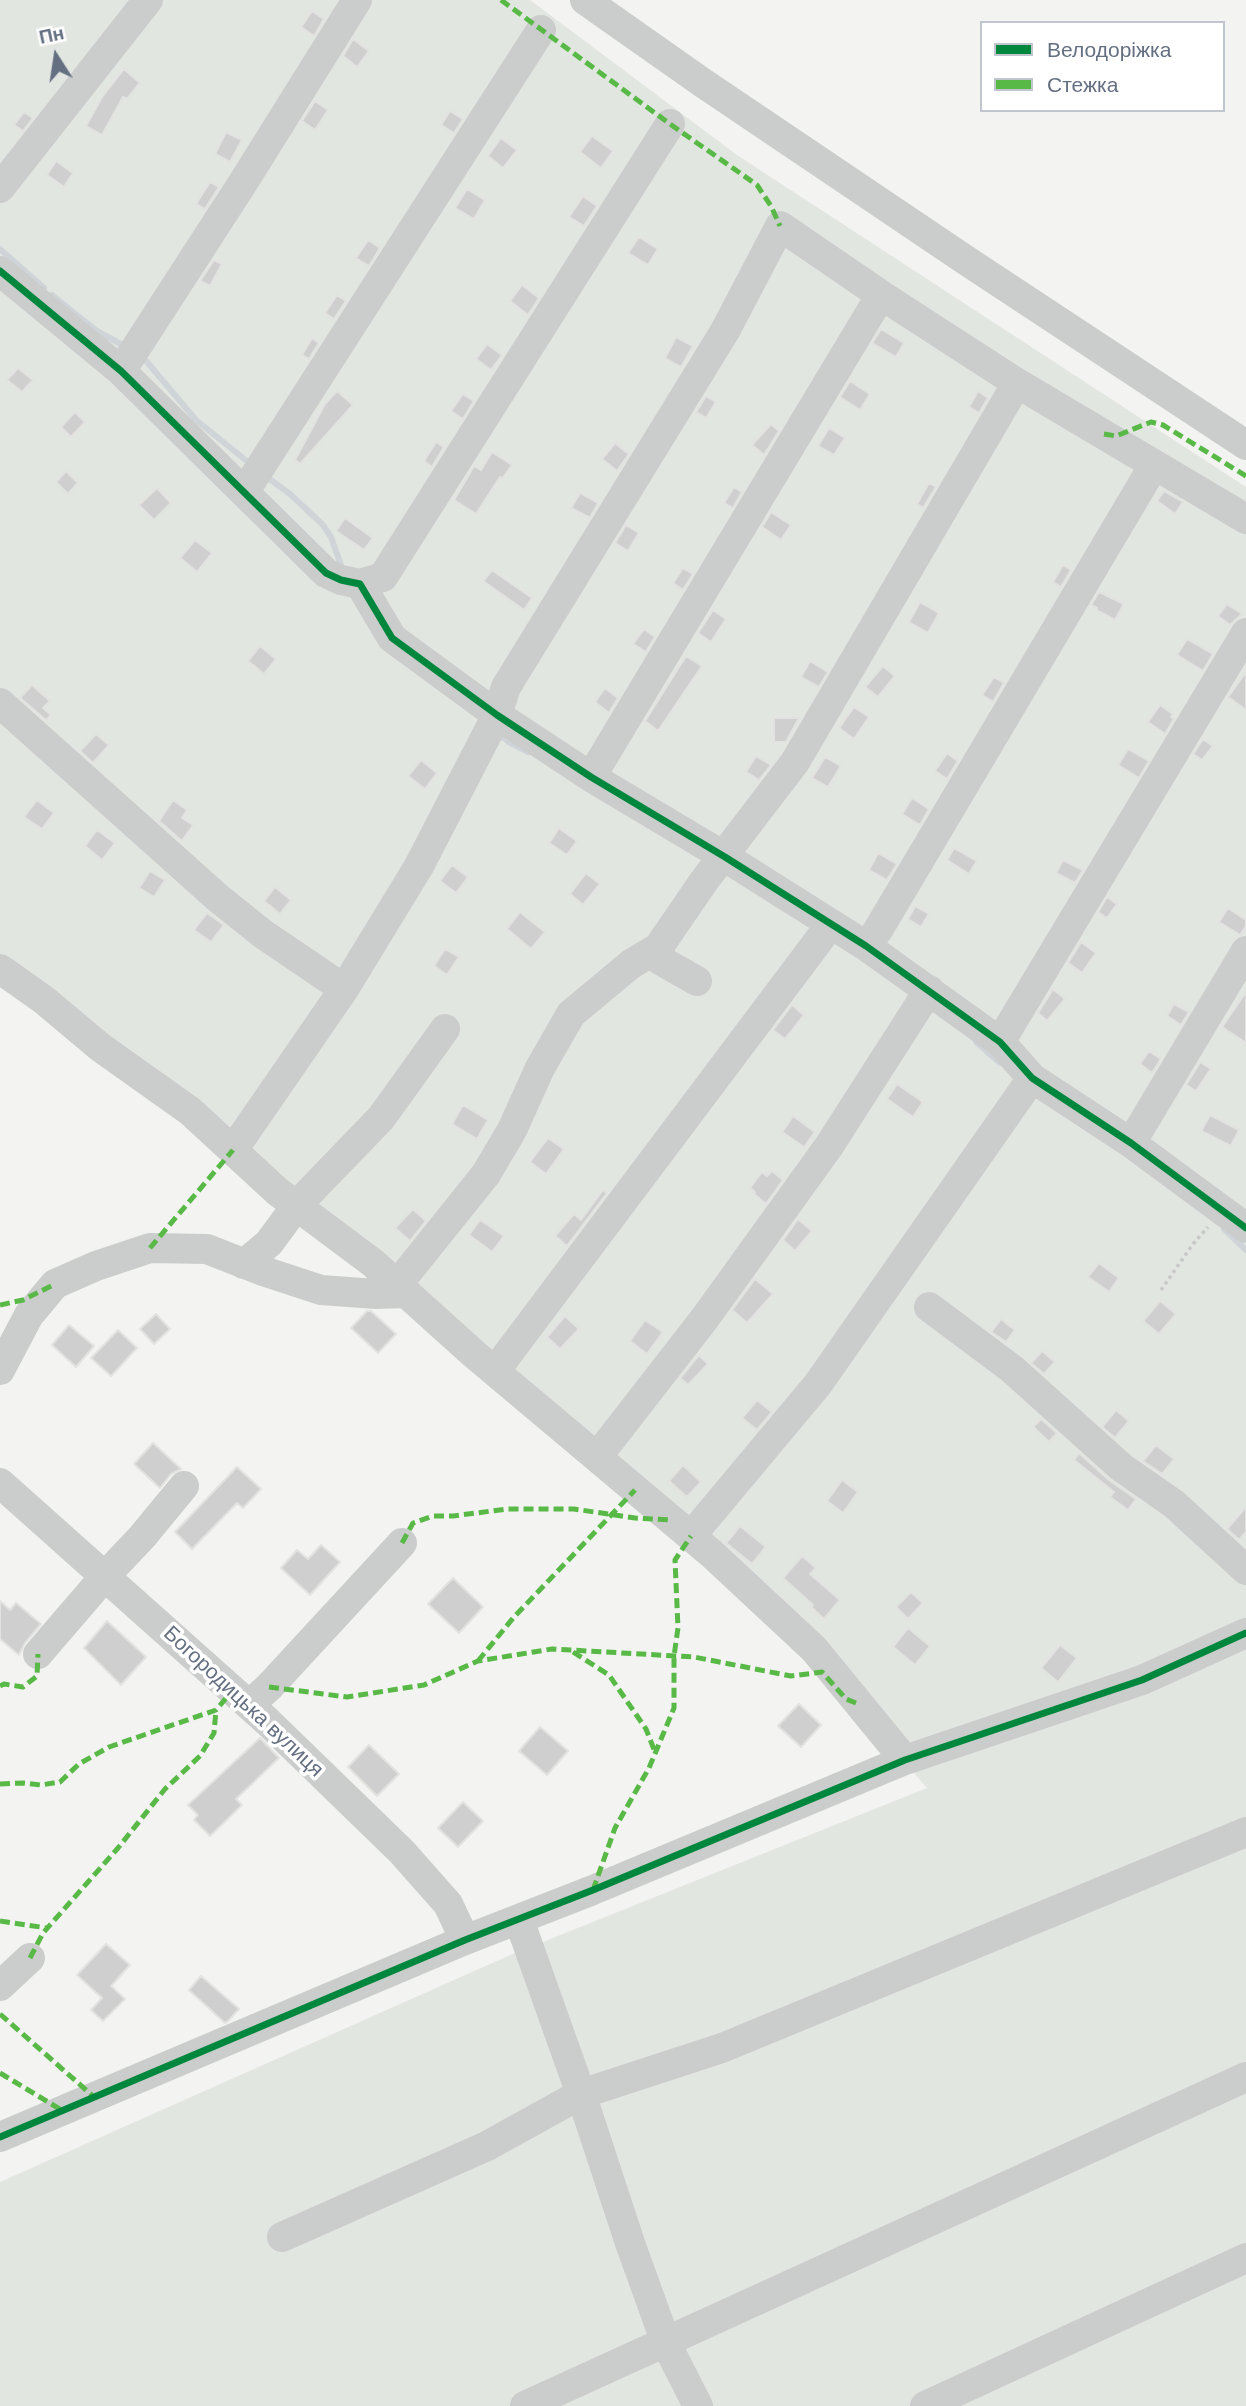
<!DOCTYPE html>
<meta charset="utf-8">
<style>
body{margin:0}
#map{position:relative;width:1246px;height:2406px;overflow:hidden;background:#f3f3f1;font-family:Helvetica,sans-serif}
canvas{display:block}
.legend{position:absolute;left:980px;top:21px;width:245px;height:91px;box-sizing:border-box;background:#fff;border:2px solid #c1c5cd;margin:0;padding:9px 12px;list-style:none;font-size:21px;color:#646f81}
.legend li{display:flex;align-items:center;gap:14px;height:35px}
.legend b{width:35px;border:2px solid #c1c5cd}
.north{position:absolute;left:21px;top:21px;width:70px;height:70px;-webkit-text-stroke:5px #fff;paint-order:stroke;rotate:348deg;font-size:19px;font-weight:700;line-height:28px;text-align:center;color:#646f81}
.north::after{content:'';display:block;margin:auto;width:24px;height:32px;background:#646f81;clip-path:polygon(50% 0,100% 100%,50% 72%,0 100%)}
</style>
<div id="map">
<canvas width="1246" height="2406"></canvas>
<ul class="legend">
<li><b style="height:9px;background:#00873e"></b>Велодоріжка</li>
<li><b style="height:9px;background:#58b947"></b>Стежка</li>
</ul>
<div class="north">Пн</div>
</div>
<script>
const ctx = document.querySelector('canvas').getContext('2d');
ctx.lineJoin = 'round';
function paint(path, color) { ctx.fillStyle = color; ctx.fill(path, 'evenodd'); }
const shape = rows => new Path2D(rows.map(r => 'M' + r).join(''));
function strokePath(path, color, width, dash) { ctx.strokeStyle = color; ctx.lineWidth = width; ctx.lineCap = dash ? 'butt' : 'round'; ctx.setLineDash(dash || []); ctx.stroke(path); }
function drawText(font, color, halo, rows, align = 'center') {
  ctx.font = font + ' Helvetica,sans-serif'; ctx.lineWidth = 7; ctx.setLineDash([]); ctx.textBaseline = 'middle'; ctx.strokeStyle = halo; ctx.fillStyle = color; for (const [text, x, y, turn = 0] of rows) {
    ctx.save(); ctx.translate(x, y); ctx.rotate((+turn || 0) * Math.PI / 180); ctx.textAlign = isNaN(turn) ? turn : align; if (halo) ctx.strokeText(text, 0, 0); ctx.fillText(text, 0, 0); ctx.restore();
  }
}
const green = shape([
 [0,0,530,0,737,155,1246,487,1246,2406,0,2406,0,2182,508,1956,927,1788,807,1649,0,960]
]);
const stream = shape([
 [0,249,44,288],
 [52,295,97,331,126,347],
 [142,356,196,420,253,466],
 [264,475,290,494,323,525,331,537,342,568],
 [496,732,509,742,528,752],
 [976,1042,1000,1063],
 [1224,1229,1246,1250]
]);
const building = shape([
 [312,11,324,19,314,36,301,27,312,11],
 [353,39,369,51,357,67,343,56,353,39],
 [124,69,140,83,127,99,123,97,102,135,86,126,102,97,124,69],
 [315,101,328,110,315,130,302,121,315,101],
 [450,111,463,119,454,133,441,125,450,111],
 [24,112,33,118,23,131,14,125,24,112],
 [226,132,242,140,230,162,215,154,226,132],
 [592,136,613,151,601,168,580,152,592,136],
 [501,138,517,150,503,168,488,156,501,138],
 [56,161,73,173,64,187,47,175,56,161],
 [210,182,219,187,205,209,196,204,210,182],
 [467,189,485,200,474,219,455,208,467,189],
 [583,196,597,206,584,226,569,217,583,196],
 [639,237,658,249,648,265,628,253,639,237],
 [368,240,380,248,369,266,356,258,368,240],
 [214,260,222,264,210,286,200,281,214,260],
 [522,285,539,298,528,315,510,301,522,285],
 [337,295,346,301,334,319,325,313,337,295],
 [881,329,904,343,896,357,872,343,881,329],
 [676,337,693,346,681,367,665,358,676,337],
 [312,338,319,343,309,359,302,355,312,338],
 [487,344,502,355,491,370,476,359,487,344],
 [18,368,33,380,22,392,7,380,18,368],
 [850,381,870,394,860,410,840,397,850,381],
 [337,391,353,405,300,464,295,460,325,404,337,391],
 [978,391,988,398,979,413,969,407,978,391],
 [463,394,474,401,463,419,451,411,463,394],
 [706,396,716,402,706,418,696,412,706,396],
 [75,412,85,422,71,437,61,427,75,412],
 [771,424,779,431,764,455,752,445,771,424],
 [829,428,845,438,834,455,818,446,829,428],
 [436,442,444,447,432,467,424,461,436,442],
 [615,443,629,454,617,471,602,459,615,443],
 [492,452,512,465,503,478,500,477,476,514,454,500,474,466,481,470,492,452],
 [66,471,78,483,68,494,56,482,66,471],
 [929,483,936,487,923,508,917,504,929,483],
 [734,487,742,492,733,508,724,503,734,487],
 [157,488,171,503,154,520,139,505,157,488],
 [1164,491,1183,502,1175,514,1157,501,1164,491],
 [580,493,598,503,590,518,571,508,580,493],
 [771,512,791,525,781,540,762,527,771,512],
 [345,518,373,538,364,550,336,531,345,518],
 [626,525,639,533,628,551,615,543,626,525],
 [195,540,212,553,197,572,180,558,195,540],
 [1063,565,1071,570,1061,587,1053,582,1063,565],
 [683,568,693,574,683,590,673,583,683,568],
 [492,570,532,598,524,610,483,581,492,570],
 [1099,592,1124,604,1115,620,1096,610,1097,608,1091,605,1099,592],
 [920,602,939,613,928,633,909,622,920,602],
 [1227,604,1242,614,1230,625,1218,616,1227,604],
 [713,610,726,619,711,642,698,633,713,610],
 [644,629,655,637,646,652,633,644,644,629],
 [1187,639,1213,654,1203,671,1177,655,1187,639],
 [260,646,276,659,264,674,248,661,260,646],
 [686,656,702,666,658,731,645,721,686,656],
 [810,661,828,672,819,687,801,677,810,661],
 [883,666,895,676,878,697,865,687,883,666],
 [1246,672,1246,710,1228,697,1246,672],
 [994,677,1004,683,993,702,982,695,994,677],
 [32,685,50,701,43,708,51,715,46,720,20,698,32,685],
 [605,688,618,698,609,713,595,702,605,688],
 [1160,705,1173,714,1171,717,1174,719,1165,734,1148,722,1160,705],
 [854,707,869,717,854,739,839,728,854,707],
 [774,718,799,718,786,742,774,742,774,718],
 [96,734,109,745,93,763,80,751,96,734],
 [1203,739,1213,746,1202,760,1193,754,1203,739],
 [1128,749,1149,761,1139,778,1118,765,1128,749],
 [947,753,958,761,947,779,935,771,947,753],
 [756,756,771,765,759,780,746,772,756,756],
 [825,757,841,766,828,787,812,778,825,757],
 [421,760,437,773,425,789,408,776,421,760],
 [912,798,929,809,920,825,902,814,912,798],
 [37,800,54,813,42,829,24,817,37,800],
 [173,800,187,810,182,818,193,825,182,841,159,821,173,800],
 [559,828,577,841,567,855,549,843,559,828],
 [97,830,115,843,102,860,85,846,97,830],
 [954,848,977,861,969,874,947,860,954,848],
 [878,853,897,864,887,880,869,870,878,853],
 [1063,860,1083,870,1075,883,1056,873,1063,860],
 [452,865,468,877,456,893,440,881,452,865],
 [150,871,165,880,154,897,139,888,150,871],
 [586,873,600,884,583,905,570,894,586,873],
 [275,887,291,900,280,914,264,901,275,887],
 [1107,897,1117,904,1107,918,1098,912,1107,897],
 [915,906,929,914,921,927,908,919,915,906],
 [1228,908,1246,920,1246,926,1240,935,1219,922,1228,908],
 [520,912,545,932,531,949,507,929,520,912],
 [207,913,224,925,211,942,194,930,207,913],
 [1081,942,1096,953,1082,973,1068,963,1081,942],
 [445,949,459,957,447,975,434,966,445,949],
 [1053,989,1065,999,1047,1021,1038,1013,1053,989],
 [1246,992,1246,1043,1222,1027,1246,992],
 [1174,1004,1189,1012,1181,1025,1167,1016,1174,1004],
 [792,1005,804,1015,785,1039,773,1030,792,1005],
 [1149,1051,1161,1059,1152,1073,1140,1064,1149,1051],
 [1200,1062,1211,1069,1196,1091,1186,1085,1200,1062],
 [897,1084,923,1102,913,1117,887,1099,897,1084],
 [463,1105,488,1120,477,1139,452,1124,463,1105],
 [1210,1115,1239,1130,1231,1146,1201,1131,1210,1115],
 [793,1116,815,1132,804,1147,782,1132,793,1116],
 [548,1138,564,1149,546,1174,530,1162,548,1138],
 [772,1171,783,1180,766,1204,754,1194,755,1192,750,1188,762,1172,767,1176,772,1171],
 [603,1190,607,1193,567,1246,555,1236,574,1214,581,1220,603,1190],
 [413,1209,426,1221,410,1241,395,1228,413,1209],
 [798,1219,812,1231,795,1251,783,1240,798,1219],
 [480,1220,504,1236,492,1252,469,1235,480,1220],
 [1099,1263,1119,1278,1109,1292,1088,1277,1099,1263],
 [755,1279,773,1294,747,1323,732,1310,755,1279],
 [1160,1301,1176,1314,1159,1334,1143,1321,1160,1301],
 [367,1311,371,1311,396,1334,378,1353,351,1328,367,1311],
 [156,1314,170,1329,154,1344,140,1329,156,1314],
 [565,1316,579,1329,560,1349,547,1337,565,1316],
 [1001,1319,1015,1330,1006,1342,991,1332,1001,1319],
 [645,1320,663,1332,647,1354,630,1341,645,1320],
 [69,1325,94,1346,76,1367,52,1345,69,1325],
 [118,1330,137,1348,111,1376,91,1358,118,1330],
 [1042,1351,1055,1362,1044,1374,1031,1363,1042,1351],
 [699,1355,708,1364,688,1385,680,1378,699,1355],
 [757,1400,772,1412,757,1430,742,1418,757,1400],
 [1116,1410,1129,1421,1115,1438,1102,1427,1116,1410],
 [1041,1419,1057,1433,1049,1442,1033,1427,1041,1419],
 [153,1443,181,1469,171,1474,160,1488,134,1464,153,1443],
 [1156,1445,1174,1459,1162,1474,1143,1461,1156,1445],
 [1079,1453,1109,1480,1136,1499,1128,1510,1110,1497,1114,1492,1074,1460,1079,1453],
 [683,1465,701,1482,687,1497,669,1481,683,1465],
 [237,1467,261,1489,243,1508,237,1503,192,1549,175,1532,237,1467],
 [842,1480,858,1492,843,1513,827,1501,842,1480],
 [1246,1507,1246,1532,1239,1540,1227,1529,1246,1507],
 [740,1526,766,1547,752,1564,726,1543,740,1526],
 [321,1545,340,1562,310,1595,281,1568,297,1550,308,1559,321,1545],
 [802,1556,816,1568,810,1574,840,1600,824,1619,811,1607,813,1605,783,1578,802,1556],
 [453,1578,483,1607,459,1633,428,1604,453,1578],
 [911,1592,923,1603,908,1619,896,1607,911,1592],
 [0,1601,10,1610,16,1603,41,1624,25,1643,19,1655,0,1639,0,1601],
 [107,1621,146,1657,121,1685,84,1648,107,1621],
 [908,1628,930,1646,915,1665,893,1647,908,1628],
 [1060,1645,1077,1658,1058,1682,1041,1668,1060,1645],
 [799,1704,821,1725,801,1747,778,1726,799,1704],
 [540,1727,568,1751,547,1775,519,1751,540,1727],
 [260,1738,279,1758,236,1799,242,1805,210,1836,194,1820,198,1815,188,1805,260,1738],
 [369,1745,399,1774,377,1796,348,1767,369,1745],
 [463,1802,483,1821,458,1847,438,1828,463,1802],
 [106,1944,130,1965,111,1986,125,1999,103,2021,91,2010,102,1998,77,1975,106,1944],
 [201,1976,239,2009,228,2021,225,2023,189,1990,201,1976]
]);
const path = shape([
 [1161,1290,1193,1244,1208,1227]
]);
const minor = shape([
 [585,0,703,83,967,261,1246,445],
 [0,188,148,0],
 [0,271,121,371,326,573,341,580,360,584,392,638,497,715,591,777,725,857,866,946,1000,1042,1032,1078,1131,1143,1246,1228],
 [121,371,244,181,357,0],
 [245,491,541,30],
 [360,584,383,577,670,124],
 [0,703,218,898,263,934,344,989,419,866,497,715,506,687,725,331,780,226,881,295,1017,383,1246,519],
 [591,777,881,295],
 [866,946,878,930,1154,465],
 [0,969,44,1000,100,1047,190,1111,278,1192,373,1263,474,1354,712,1554,814,1649,905,1760],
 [697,981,660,960,658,948,704,881,795,762,1017,383],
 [1000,1042,1246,633],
 [1131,1143,1246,951],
 [233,1150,344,989],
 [244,1264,269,1243,297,1205,381,1118,445,1029],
 [397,1285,486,1174,512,1130,540,1068,571,1014,631,964,658,948],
 [929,1307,1012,1369,1121,1467,1174,1504,1246,1570],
 [0,1370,29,1315,55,1284,96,1266,150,1248,207,1249,263,1271,321,1290,376,1294,407,1293],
 [495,1371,831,924],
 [597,1457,705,1318,829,1146,929,990],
 [0,1483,268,1722,402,1852,448,1904,465,1940],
 [691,1536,818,1384,1032,1078],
 [38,1654,105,1576,142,1537,184,1486],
 [249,1705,269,1687,402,1543],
 [519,1920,581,2094,630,2243,666,2343,698,2406],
 [0,1986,30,1958],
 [0,2137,465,1940,593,1890,905,1760,1142,1680,1246,1633],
 [282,2237,487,2146,581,2094,722,2048,1246,1832],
 [525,2406,1246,2077],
 [925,2406,1246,2258]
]);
const quiet = shape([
 [501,0,670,124,757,185,771,206,780,226],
 [1104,434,1116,436,1151,422,1163,425,1246,476],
 [150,1248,233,1150],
 [0,1305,23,1300,55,1284],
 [402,1543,413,1523,433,1516,453,1516,507,1509,574,1509,635,1518,671,1520],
 [573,1652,609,1675,646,1729,655,1752],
 [478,1661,514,1617,635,1490],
 [0,1686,4,1684,23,1687,37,1676,38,1654],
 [269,1687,347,1697,424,1685,478,1661,552,1649,694,1657,791,1676,822,1672,846,1699,856,1703],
 [0,1784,23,1783,41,1785,60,1782,79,1764,109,1747,216,1710,233,1690],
 [593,1890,615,1828,649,1768,674,1708,674,1656,678,1628,675,1560,691,1536],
 [0,1921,47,1928],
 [30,1958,43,1933,118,1848,165,1789,200,1756,214,1733,216,1710],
 [0,2014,94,2097],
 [0,2073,63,2111]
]);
const cycleway = shape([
 [0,271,121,371,326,573,341,580,360,584,392,638,497,715,591,777,725,857,866,946,1000,1042,1032,1078,1131,1143,1246,1228],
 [0,2137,465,1940,593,1890,905,1760,1142,1680,1246,1633]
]);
const streetNames = [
 ["Богородицька вулиця",243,1702,43]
];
paint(green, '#e2e6e0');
strokePath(stream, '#cfd4d8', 6);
paint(building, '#cfcfcf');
strokePath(building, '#e2e2e1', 2);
strokePath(path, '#c8c8c9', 3.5, [3.5, 3.5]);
strokePath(minor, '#cbcccc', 30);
strokePath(quiet, '#58b947', 5, [10, 5]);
strokePath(cycleway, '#00873e', 7);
drawText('21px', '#646f81', '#fff', streetNames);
</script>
